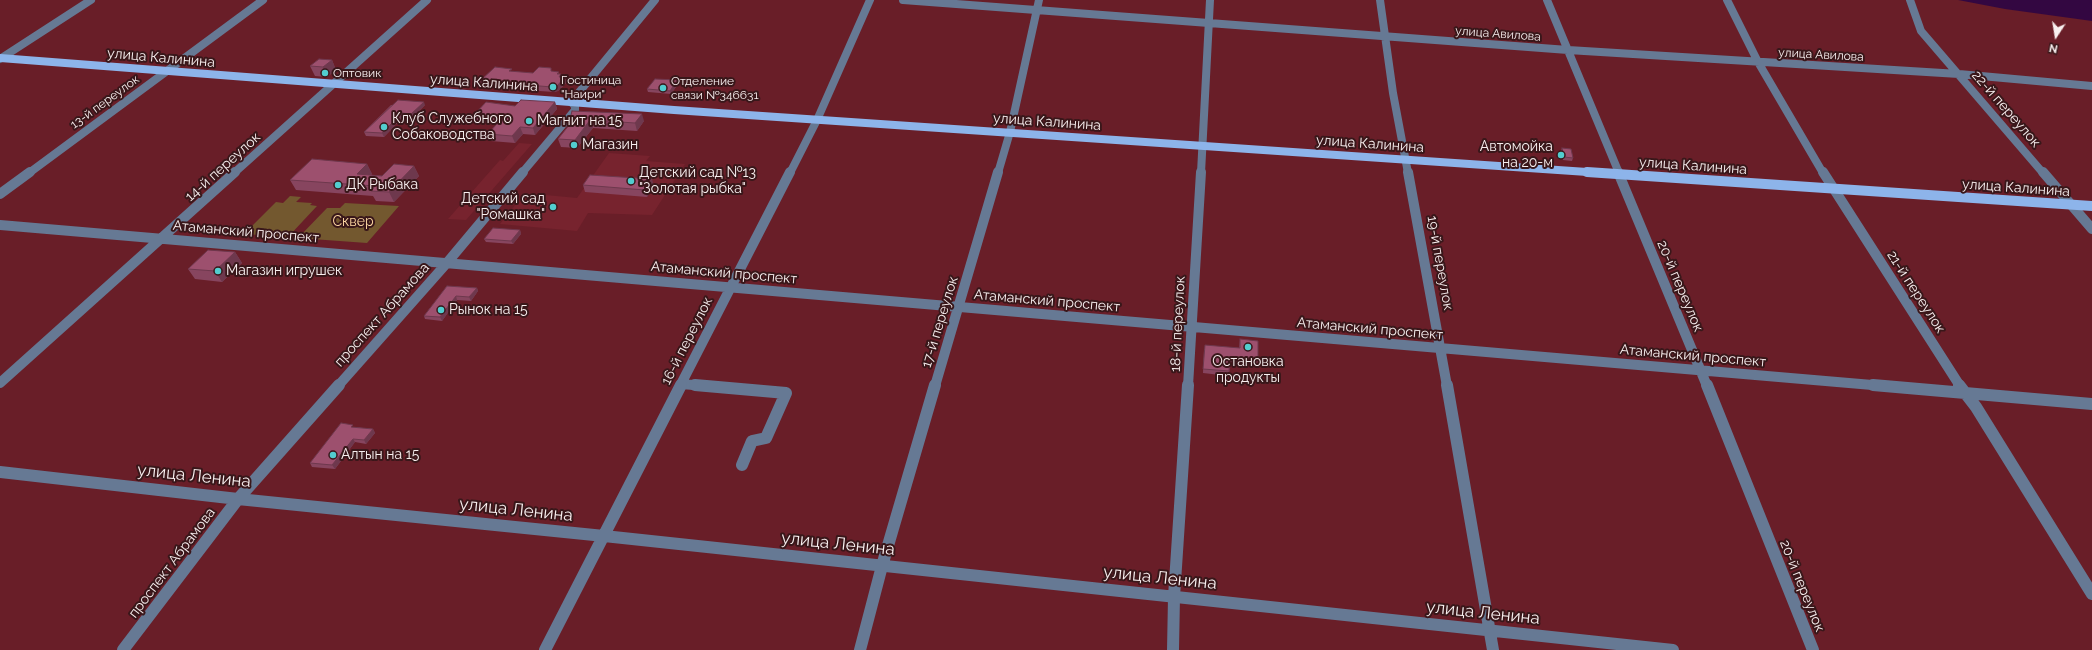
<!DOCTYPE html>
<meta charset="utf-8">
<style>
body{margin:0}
#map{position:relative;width:2092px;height:650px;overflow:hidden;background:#691e28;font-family:Raleway,sans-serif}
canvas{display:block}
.north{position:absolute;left:2036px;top:16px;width:40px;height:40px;-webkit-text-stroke:3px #39171a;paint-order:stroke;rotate:192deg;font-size:11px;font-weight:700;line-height:16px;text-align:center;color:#f8efef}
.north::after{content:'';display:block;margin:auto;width:14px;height:18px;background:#f8efef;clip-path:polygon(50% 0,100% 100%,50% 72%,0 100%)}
</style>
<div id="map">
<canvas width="2092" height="650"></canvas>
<div class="north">N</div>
</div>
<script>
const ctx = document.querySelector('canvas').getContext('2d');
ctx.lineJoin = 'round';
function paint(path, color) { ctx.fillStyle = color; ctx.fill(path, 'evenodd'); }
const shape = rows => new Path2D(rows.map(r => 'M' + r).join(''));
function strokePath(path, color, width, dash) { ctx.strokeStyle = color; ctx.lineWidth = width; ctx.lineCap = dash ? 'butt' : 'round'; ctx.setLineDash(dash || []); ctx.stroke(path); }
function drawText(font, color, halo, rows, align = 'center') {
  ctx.font = font + ' Raleway,sans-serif'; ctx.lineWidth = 4; ctx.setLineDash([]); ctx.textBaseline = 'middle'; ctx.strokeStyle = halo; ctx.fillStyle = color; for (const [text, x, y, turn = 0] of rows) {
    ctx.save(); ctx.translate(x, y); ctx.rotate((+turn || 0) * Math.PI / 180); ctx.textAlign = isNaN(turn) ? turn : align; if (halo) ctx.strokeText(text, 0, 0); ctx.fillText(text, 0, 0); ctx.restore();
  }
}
const built = shape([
 [519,143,532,144,466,220,448,219,500,160,503,161],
 [609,153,650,156,646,161,685,164,652,215,588,213,577,231,500,224,525,193,577,198]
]);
const green = shape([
 [290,196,301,197,296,202,312,203,310,205,317,206,288,237,244,234,276,202,283,203],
 [345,203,399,206,367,243,298,238,327,208,340,208]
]);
const water = shape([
 [1958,0,2092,0,2092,21,2005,9]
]);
const minorFar2 = shape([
 [903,0,1568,50,1959,74,2092,86],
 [1380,0,1393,93,1408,173],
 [1547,0,1619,173],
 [1727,0,1758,62,1823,173],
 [1910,0,1921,31,2043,173],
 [0,59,91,0],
 [29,173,263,0],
 [234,173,427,0],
 [522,173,575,110,575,106,571,102,655,0],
 [790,173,817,120,870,0],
 [998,173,1010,132,1039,0],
 [1201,173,1210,0]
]);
const minorFar1 = shape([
 [1408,172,1447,386],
 [1618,172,1707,386],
 [1823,172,1960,386],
 [2043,172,2092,229],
 [0,194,30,172],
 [0,225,1884,386],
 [0,383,235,172],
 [681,384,707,386],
 [338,386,446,264,523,172],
 [680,386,790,172],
 [935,386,998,172],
 [1188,386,1201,172]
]);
const minor = shape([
 [695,385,786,393,766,438,752,441,742,465],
 [1447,385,1493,650],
 [1707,385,1813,650],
 [1873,385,2092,404],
 [1959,385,1976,407,2092,594],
 [0,472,238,499,604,536,1673,650],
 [123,650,238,499,339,385],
 [545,650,681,385],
 [860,650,882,566,935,385],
 [1173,650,1174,597,1188,385]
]);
const majorFar1 = shape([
 [0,58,674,110,1602,173]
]);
const major = shape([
 [1587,172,2092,206]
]);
const wall = shape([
 [332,60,336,70,327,77,315,76,310,66],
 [552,71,560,74,562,77,565,77,566,83,558,91,554,92,482,87,480,81,513,72,533,73],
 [678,84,671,94,648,92,647,89],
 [555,102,557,109,535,135,523,134,515,143,491,141,488,134,497,124,476,122,474,115,515,106],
 [391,105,425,105,413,117,404,116,384,137,366,136,364,132],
 [570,119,644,121,637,131,593,128,577,148,561,147,558,139,571,123],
 [1562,148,1573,158,1572,161,1563,160,1561,151],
 [367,164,372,174,371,175,382,176,414,166,419,176,394,202,376,201,373,196,296,190,290,180],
 [583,185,654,186,647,197,585,192],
 [520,230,521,234,513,244,486,242,484,239],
 [235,252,242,263,222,282,195,279,188,269],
 [447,286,477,288,478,291,471,301,457,300,442,321,425,319,424,316],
 [1240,339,1258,360,1257,364,1230,362,1229,376,1203,373,1204,349,1239,348],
 [354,427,373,429,375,433,366,444,355,442,335,469,312,467,310,463]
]);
const shadedWall = shape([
 [332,60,336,70,327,77,323,67],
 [565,77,566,83,558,91,554,92,552,87],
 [677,80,678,84,671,94,670,91],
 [424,102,425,105,413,117,411,114],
 [555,102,557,109,535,135,533,128],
 [402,113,404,116,384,137,382,133],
 [642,114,644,121,637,131,635,123],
 [590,120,593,128,577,148,575,140],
 [520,127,523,134,515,143,512,136],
 [367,164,372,174,362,184,357,174],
 [414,166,419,176,394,202,389,192],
 [652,179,654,186,647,197,645,190],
 [520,230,521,234,513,244,511,241],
 [235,252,242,263,222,282,215,271],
 [477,288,478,291,471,301,469,297],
 [456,296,457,300,442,321,440,317],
 [373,429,375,433,366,444,364,440],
 [353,439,355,442,335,469,332,465]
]);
const building = shape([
 [319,59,332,60,323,67,310,66,319,59],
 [495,67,512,69,509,71,533,73,539,67,551,68,551,71,559,72,557,74,561,74,559,77,565,77,557,86,552,87,480,81,495,67],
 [655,79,677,80,670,91,647,89,655,79],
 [398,100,424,102,411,114,402,113,382,133,364,132,398,100],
 [521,100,555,102,533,128,520,127,512,136,488,134,503,117,474,115,486,102,515,106,521,100],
 [572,111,642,114,635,123,590,120,575,140,558,139,574,119,570,119,572,111],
 [1562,148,1571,149,1573,158,1564,157,1562,148],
 [312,159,367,164,357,174,382,176,394,164,414,166,389,192,371,191,375,186,290,180,312,159],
 [590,175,652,179,645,190,583,185,590,175],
 [493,228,520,230,511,241,484,239,493,228],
 [208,250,235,252,215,271,188,269,208,250],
 [447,286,477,288,469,297,456,296,440,317,424,316,447,286],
 [1240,339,1258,341,1258,360,1230,357,1229,371,1203,369,1205,345,1240,348,1240,339],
 [341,423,353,425,351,427,373,429,364,440,353,439,332,465,310,463,341,423]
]);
const markers = [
 [325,73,4,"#52cdcf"],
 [553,87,4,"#52cdcf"],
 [663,88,4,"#52cdcf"],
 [529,121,4,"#52cdcf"],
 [384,127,4,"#52cdcf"],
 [574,145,4,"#52cdcf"],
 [1561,155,4,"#52cdcf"],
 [631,181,4,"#52cdcf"],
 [338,185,4,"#52cdcf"],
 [553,207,4,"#52cdcf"],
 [218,271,4,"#52cdcf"],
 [441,310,4,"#52cdcf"],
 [1248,347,4,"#52cdcf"],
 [333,455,4,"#52cdcf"]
];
const farStreetnames = [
 ["улица Авилова",1498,34,4],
 ["улица Авилова",1821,55,3],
 ["13-й переулок",105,102,-36]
];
const farPoinames = [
 ["Оптовик",333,73],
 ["Гостиница",561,80],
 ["\"Наири\"",561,94],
 ["Отделение",671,81],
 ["связи №346631",671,95]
];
const streetNames = [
 ["улица Калинина",161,58,5],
 ["улица Калинина",484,83,4],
 ["22-й переулок",2006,109,49],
 ["улица Калинина",1047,122,4],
 ["улица Калинина",1370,144,4],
 ["улица Калинина",1693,166,4],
 ["14-й переулок",223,167,-42],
 ["улица Калинина",2016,188,4],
 ["Атаманский проспект",246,232,5],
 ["19-й переулок",1440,263,80],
 ["Атаманский проспект",724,273,5],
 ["20-й переулок",1680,286,67],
 ["21-й переулок",1916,292,57],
 ["Атаманский проспект",1047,301,5],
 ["проспект Абрамова",382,315,-48],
 ["17-й переулок",940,322,-73],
 ["18-й переулок",1178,324,-87],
 ["Атаманский проспект",1370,329,5],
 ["16-й переулок",687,341,-63],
 ["Атаманский проспект",1693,356,5],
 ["проспект Абрамова",172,563,-53],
 ["20-й переулок",1802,586,68]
];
const poiNames = [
 ["Клуб Служебного",392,119],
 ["Собаководства",392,135],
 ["Магнит на 15",537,121],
 ["Магазин",582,145],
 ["Автомойка",1553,147,"right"],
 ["на 20-м",1553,163,"right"],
 ["Детский сад №13",639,173],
 ["\"Золотая рыбка\"",639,189],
 ["ДК Рыбака",346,185],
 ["Детский сад",545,199,"right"],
 ["\"Ромашка\"",545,215,"right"],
 ["Магазин игрушек",226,271],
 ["Рынок на 15",449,310],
 ["Остановка",1248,362,"center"],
 ["продукты",1248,378,"center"],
 ["Алтын на 15",341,455]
];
const parkNames = [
 ["Сквер",353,222]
];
const nearStreetnames = [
 ["улица Ленина",194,476,6],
 ["улица Ленина",516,510,6],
 ["улица Ленина",838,544,6],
 ["улица Ленина",1160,578,6],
 ["улица Ленина",1483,613,6]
];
paint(built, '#77232e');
paint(green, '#73582f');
paint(water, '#330741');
strokePath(minorFar2, '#667994', 8);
strokePath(minorFar1, '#667994', 10);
strokePath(minor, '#667994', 12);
strokePath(majorFar1, '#8db4ea', 8);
strokePath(major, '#8db4ea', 10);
paint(wall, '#87455f');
paint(shadedWall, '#6e384d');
paint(building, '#9d506e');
strokePath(building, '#6e384d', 1);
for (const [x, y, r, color] of markers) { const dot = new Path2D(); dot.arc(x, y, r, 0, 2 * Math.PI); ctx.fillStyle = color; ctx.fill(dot); strokePath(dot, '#39171a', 1.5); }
drawText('12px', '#f8efef', '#39171a', farStreetnames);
drawText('12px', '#f8efef', '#39171a', farPoinames, 'left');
drawText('14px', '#f8efef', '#39171a', streetNames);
drawText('14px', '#f8efef', '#39171a', poiNames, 'left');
drawText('14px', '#fed9a3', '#39171a', parkNames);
drawText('17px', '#f8efef', '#39171a', nearStreetnames);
</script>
